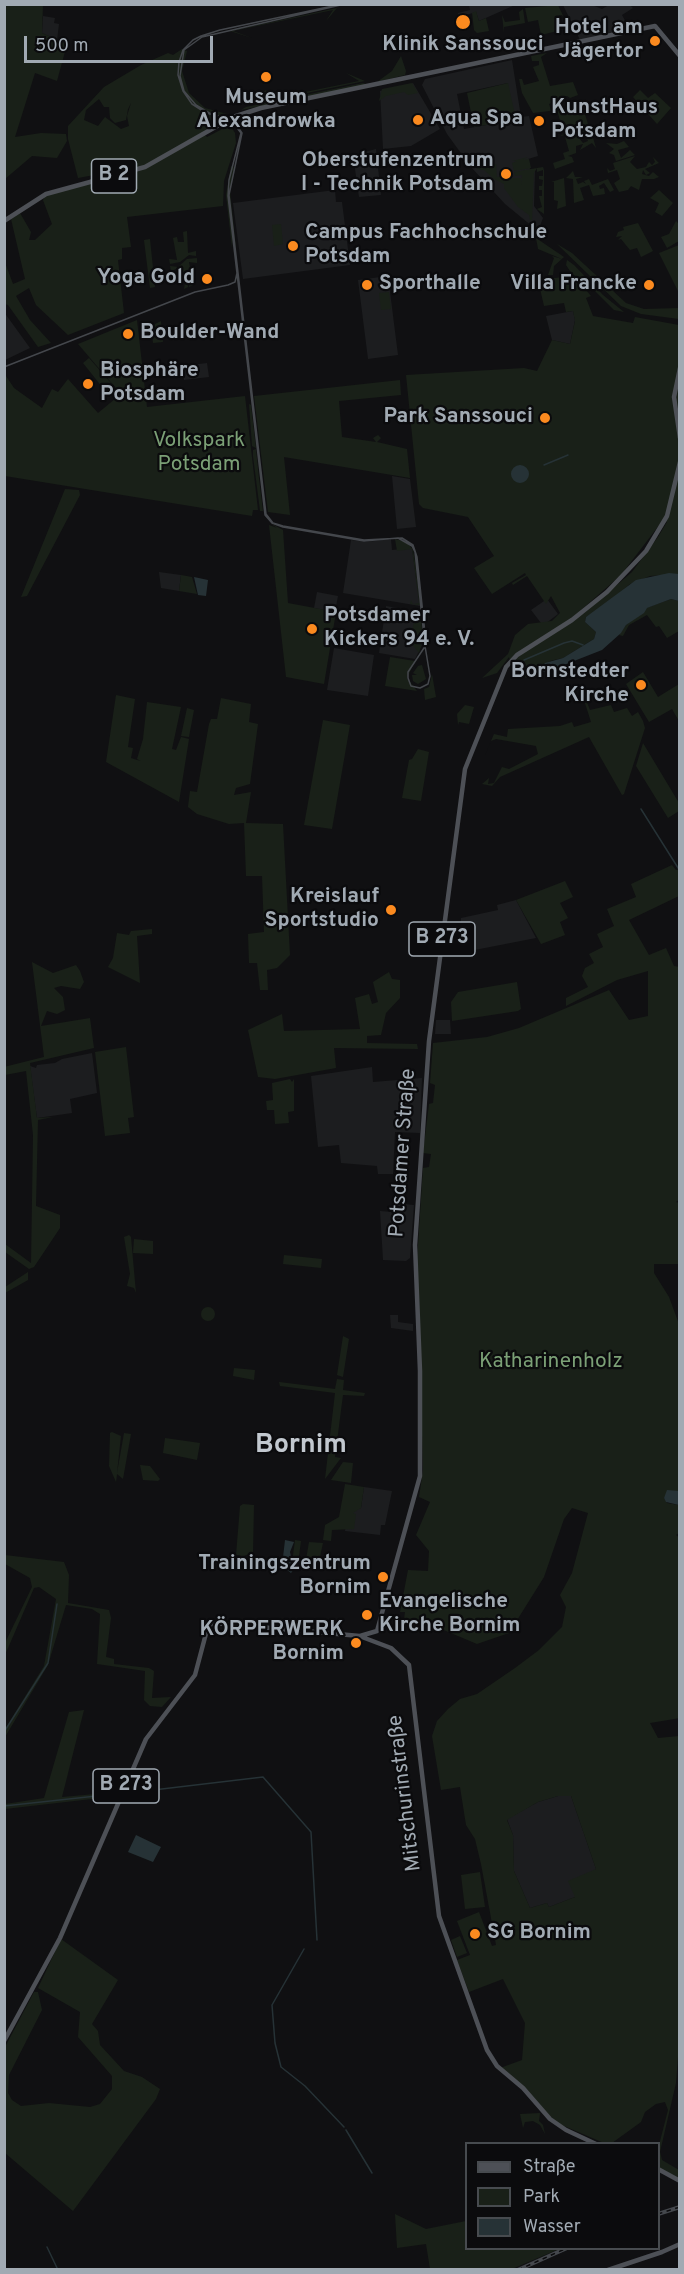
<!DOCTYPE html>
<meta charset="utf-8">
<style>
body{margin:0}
#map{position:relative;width:684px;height:2274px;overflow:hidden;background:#101012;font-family:Overpass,sans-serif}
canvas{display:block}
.frame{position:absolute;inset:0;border:6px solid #a1aab3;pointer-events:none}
.legend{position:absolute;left:465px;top:2142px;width:195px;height:108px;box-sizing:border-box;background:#0b0b0d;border:2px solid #474b4f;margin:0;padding:8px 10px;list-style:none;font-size:18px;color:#a1aab3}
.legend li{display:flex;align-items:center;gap:12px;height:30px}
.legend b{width:30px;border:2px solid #474b4f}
.scale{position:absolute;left:24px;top:36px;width:189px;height:27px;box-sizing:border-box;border:3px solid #a1aab3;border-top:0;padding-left:8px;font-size:18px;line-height:21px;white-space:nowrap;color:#a1aab3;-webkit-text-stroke:4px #0b0b0d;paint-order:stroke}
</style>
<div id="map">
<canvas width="684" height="2274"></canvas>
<div class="frame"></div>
<ul class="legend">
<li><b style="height:8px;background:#4d5056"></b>Straße</li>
<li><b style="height:16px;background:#192018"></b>Park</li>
<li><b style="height:16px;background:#263236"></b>Wasser</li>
</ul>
<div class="scale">500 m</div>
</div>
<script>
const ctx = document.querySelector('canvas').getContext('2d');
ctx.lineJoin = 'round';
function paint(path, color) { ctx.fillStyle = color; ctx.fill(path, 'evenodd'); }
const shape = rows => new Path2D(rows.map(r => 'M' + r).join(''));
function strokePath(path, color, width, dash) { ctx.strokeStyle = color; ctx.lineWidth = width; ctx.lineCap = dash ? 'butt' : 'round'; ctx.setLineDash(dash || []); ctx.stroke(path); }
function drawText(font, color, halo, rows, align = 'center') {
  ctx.font = font + ' Overpass,sans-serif'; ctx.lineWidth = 4.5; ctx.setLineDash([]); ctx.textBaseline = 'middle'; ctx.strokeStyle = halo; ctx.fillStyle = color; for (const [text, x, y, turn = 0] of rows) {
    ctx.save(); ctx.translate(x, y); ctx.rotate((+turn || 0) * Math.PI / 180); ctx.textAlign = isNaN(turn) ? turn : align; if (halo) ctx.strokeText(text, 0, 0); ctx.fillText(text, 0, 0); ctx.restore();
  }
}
const built = shape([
 [469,5,515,5,479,21,476,12,459,17,458,13,470,10],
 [563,5,592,5,602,9,609,5,630,5,633,8,622,15,630,30,580,40],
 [43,16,55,18,54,23,59,24,57,40,42,33],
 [512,60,521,117,529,116,538,156,528,159,530,169,535,169,534,206,543,218,538,231,505,204,471,167,447,134,422,85,425,79],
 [508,83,506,121,499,117,491,119,492,124,464,129,457,94],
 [413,83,440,129,411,146,383,149,380,91],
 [376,149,381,195,359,197,353,155],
 [335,190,336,202,342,202,350,265,243,279,233,203],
 [388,276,398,355,368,359,358,280],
 [573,311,575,320,570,344,552,340,546,316],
 [4,312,30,348,5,360,4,360],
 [207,363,209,377,184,380,182,366],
 [392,476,410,479,416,527,397,529],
 [391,539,392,550,412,548,420,606,343,593,351,540,366,542],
 [159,572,181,575,179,591,161,588],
 [317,592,338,596,335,612,314,608],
 [547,599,558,614,545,624,541,623,531,610],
 [386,606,420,612,423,643,415,659,379,653],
 [334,648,374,655,368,696,327,690],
 [516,900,536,938,444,956,448,926,456,927,461,923,461,918,498,910,497,905],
 [436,1020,450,1020,451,1034,435,1034],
 [92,1053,97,1093,70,1099,72,1113,37,1118,30,1066,36,1068,37,1065,55,1063,62,1059],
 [372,1067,373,1082,422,1078,420,1133,395,1132,393,1174,378,1174,377,1166,341,1163,339,1145,318,1147,311,1076],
 [392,1203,414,1205,410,1258,406,1261,383,1260,380,1211,392,1212],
 [390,1315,398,1315,398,1322,413,1324,413,1331,391,1328],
 [364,1487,392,1491,385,1525,381,1525,380,1535,345,1531,347,1513,361,1508],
 [558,1796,571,1796,596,1869,575,1897,549,1907,547,1903,530,1908,514,1871,513,1835,507,1819,538,1802],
 [559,2249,570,2249,521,2269,512,2270]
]);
const green = shape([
 [5,5,43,5,42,33,67,44,57,81,35,73,15,137,41,133,66,134,67,141,57,158,32,156,5,179],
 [558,5,565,20,562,15,555,16,557,31,541,35,538,20,528,22,525,8],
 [337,8,326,21,333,10,233,31,252,38,230,31],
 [523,9,525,23,504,27,504,33,502,15,505,22,520,20,519,12],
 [476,11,479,21,486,18,489,31,477,33,474,30,472,13],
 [182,49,187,51,182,71,189,93,205,108,227,114,203,132,222,119,204,134,207,137,230,125,235,133,236,143,224,181,223,206,127,217,131,247,122,248,122,259,118,260,124,313,68,335,36,305,29,288,16,296,30,320,51,343,38,347,8,305,5,304,4,260,13,284,25,279,11,219,20,213,31,232,29,240,35,240,52,224,43,200,46,194,102,179,100,174,78,178,68,139,68,126,104,87,141,65,168,53,173,55],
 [99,99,104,107,109,107,110,118,115,123,126,120,128,109,131,103,127,116,129,126,121,129,105,117,98,126,84,120,86,110],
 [547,53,541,57,550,86,573,82,578,95,570,98,567,96,549,104,551,110,558,108,565,112,582,105,589,127,558,137,564,134,560,132,564,128,555,128,555,126,561,124,557,110,533,113,522,93,519,79,522,79,524,85,539,81,533,67,539,65,539,61,532,61,531,56],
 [401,56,406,71,405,75,377,82,392,71],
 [346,73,365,81,249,105,266,90,271,99,359,81],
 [363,83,369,85,241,110,246,107],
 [412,83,418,93,408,95,404,92,386,96,379,101,382,89],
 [508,83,516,119,500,124,498,117,491,119,492,124,474,127,467,93],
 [640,90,648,98,655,93,671,108,657,124,633,97],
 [585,130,579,138,583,143,588,141,586,136,592,134,596,148,592,143,580,150,583,144,576,146,576,153,568,156,572,157,574,162,555,169,553,163,565,159,563,153,569,151,565,137],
 [624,141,629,147,618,150,621,158,630,150,635,155,616,161,614,155,609,153,614,149,606,143,617,144],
 [635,156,630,162,637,169,646,167,649,162,652,165,655,162,653,157,659,163,645,169,650,173,646,175,643,170,642,174,649,176,653,172,659,177,654,179,642,179,639,190,631,186,628,190,619,192,614,183,620,179,617,170,608,173,607,168,610,171,615,169,613,163],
 [528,157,523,160,529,159,531,168,514,171,512,163,517,161,512,161],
 [476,159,478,168,496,164,497,177,511,174,514,176,509,178,521,178,521,185,522,175,515,176,514,172,537,168,543,167,544,170,544,214,537,209,542,207,539,196,542,196,542,190,539,190,539,186,542,186,543,180,539,179,539,176,543,176,543,170,537,172,537,168,534,173,532,220,530,220,529,215,518,207,504,188,504,184,494,179,484,170,477,169,473,160],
 [231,166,235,167,230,191,236,248,233,236,232,248,226,195],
 [573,171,575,177,583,177,576,179,578,184,583,182,586,184,584,181,589,179,592,185,608,179,614,190,610,192,604,183,599,186,600,189,604,188,605,194,593,196,589,185,580,188,584,200,574,203,573,179,566,178],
 [564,178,566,206,557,209,558,201,554,200,554,182,551,182],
 [659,190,673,203,662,216,655,212,659,203,650,198],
 [676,221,679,224,679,241,667,248,661,237,669,234],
 [638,223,653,251,641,257,637,248,630,250,621,239,618,240,622,236,616,237,618,232,624,230,623,227],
 [281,224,283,244,274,246,272,225],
 [187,231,188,253,196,251,196,256,189,255,180,262,170,264,169,259,177,260,173,238,177,237,178,242,184,242,183,232],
 [536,238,564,257,554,266,553,275,548,275,554,258,552,256,562,259,538,249],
 [150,239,155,287,150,288,144,240],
 [557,244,572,253,626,303,644,309,679,308,679,319,641,314,621,306],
 [679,245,679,293,659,253],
 [197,258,197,263,189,262,193,285,189,287,188,276,182,277,182,280,187,279,188,287,184,289,185,282,181,283,178,268,171,271,170,266,178,267,187,259],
 [567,260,574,265,603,295,624,312,614,310,586,282,572,274,566,265],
 [572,276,587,284,586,290,591,296,586,298,593,316,633,323,635,317,679,325,679,574,650,576,630,584,600,609,586,617,585,622,596,632,594,639,563,658,550,661,536,675,527,678,514,673,509,657,497,673,482,678,508,654,515,635,528,624,552,621,560,613,551,596,546,604,527,576,513,585,512,583,526,575,525,573,492,594,474,568,494,556,468,517,423,508,419,504,406,375,524,368,537,371,552,340,570,344,575,321,573,311,566,312,564,303,544,306,538,280],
 [663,520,667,522,658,537,632,572,583,614,581,610,621,575],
 [389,292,391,309,381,310,379,293],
 [137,320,147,407,245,396,258,510,253,510,252,516,5,476,4,373,14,388,42,408,52,389,58,392,68,379,98,413,121,394,78,344],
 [161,321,163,342,153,343,151,326],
 [89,358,118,391,110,397,83,363],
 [400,380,401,395,339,401,342,437,376,442,373,438,378,435,381,438,377,442,407,449,410,478,284,457,290,515,268,512,254,396],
 [249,404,251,405,256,448,252,446],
 [256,449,259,478,263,511,260,511,253,456,253,450],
 [65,489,79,490,80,495,27,596,21,597],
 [270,523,283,530,288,603,336,612,324,684,286,677,269,525,277,528],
 [395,539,407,542,413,550,415,562,420,605,410,604,411,600,413,604,419,603,412,549,397,551],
 [181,575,192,577,197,594,179,591],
 [671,599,679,601,679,631,667,638,659,626,656,627,647,615,629,625,623,636,619,635,626,625,646,608],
 [416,611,420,612,423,638,419,653,410,642],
 [390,657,415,661,407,678,417,691,385,686],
 [422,665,426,679,418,684,413,681,412,675,417,675,413,673,418,666],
 [643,672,658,697,679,684,679,721,672,709,649,722,626,684],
 [432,674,436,697,425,700,424,689,429,687],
 [116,695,135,699,128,747,133,748,131,758,137,760,141,761,137,759,143,739,147,702,181,707,172,749,176,750,181,737,189,739,179,802,106,762],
 [221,698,251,704,249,722,258,724,250,784,236,788,234,795,251,792,246,823,283,824,290,955,277,968,267,970,268,990,260,990,257,963,249,963,248,934,264,932,262,876,246,876,244,823,229,824,197,814,188,807,190,791,197,792,209,724,211,719,217,719],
 [584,700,586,700,590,710,611,705,614,712,627,708,632,716,638,712,643,721,645,728,624,794,622,795,589,737,500,777,492,786,482,784,489,778,488,784,494,783,502,767,509,769,538,754,536,746,496,739,491,741,484,757,494,734,507,737,508,729,560,726,572,722,574,727,591,722],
 [465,705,474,707,469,724,459,722,458,725,457,714],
 [187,708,194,710,189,737,181,736],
 [323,720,350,725,332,829,304,825],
 [643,743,679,803,679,811,668,818,636,766],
 [418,749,429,752,421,801,402,798,409,760,412,759],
 [672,865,676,870,679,869,679,896,629,920,649,955,666,948,674,966,680,967,680,1199,676,1202,679,1203,679,1264,654,1264,654,1273,669,1297,679,1324,679,1491,670,1491,664,1498,667,1503,679,1505,679,1533,676,1535,680,1538,680,1718,650,1723,658,1738,679,1736,679,2044,676,2083,660,2152,662,2160,679,2170,679,2179,659,2168,659,2145,668,2110,665,2102,656,2104,645,2112,641,2122,612,2143,604,2143,557,2123,500,2068,522,2060,525,2023,503,1979,469,1992,457,1960,470,1955,457,1921,479,1912,492,1946,496,1945,481,1864,475,1839,466,1825,460,1787,441,1790,432,1736,437,1721,448,1709,460,1699,477,1694,515,1668,539,1650,562,1627,566,1607,560,1595,572,1573,588,1513,572,1508,564,1519,544,1577,509,1633,477,1644,427,1623,404,1620,405,1612,400,1612,408,1570,428,1571,429,1551,416,1535,430,1502,419,1497,423,1470,417,1260,423,1168,429,1167,431,1154,423,1153,429,1104,433,1103,435,1085,430,1083,433,1043,487,1037,519,1028,609,990,629,1020,648,1016,648,971,617,980,566,1006,566,998,588,987,582,976,585,968,594,963,589,954,603,947,597,934,614,926,607,909,636,897,631,884],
 [558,1796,571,1796,596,1869,568,1881,575,1897,549,1907,547,1903,530,1908,514,1871,513,1835,507,1820,538,1802],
 [565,881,573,897,560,903,568,918,560,922,565,935,541,944,516,900],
 [152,929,152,934,137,936,140,983,108,967,113,958,117,933,129,935,131,931],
 [32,962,53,973,76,965,80,971,84,982,80,989,61,986,54,988,63,997,65,1010,57,1014,47,1011,41,1026,90,1018,94,1048,30,1063,37,1118,53,1117,38,1120,36,1206,60,1215,60,1228,34,1267,29,1269,5,1252,5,1244,31,1263,33,1135,26,1071,5,1075,4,1067,44,1057],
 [389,972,392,979,400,980,400,998,386,1013,381,1035,367,1036,367,1043,417,1044,418,1049,334,1048,336,1068,275,1079,258,1077,248,1030,282,1014,284,1031,360,1029,355,998,369,994,372,1004,378,1002,373,982],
 [517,982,521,1009,518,1011,452,1021,451,1002,458,992],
 [126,1047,134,1117,128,1118,130,1133,105,1136,95,1052],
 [290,1079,292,1082,294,1079,294,1111,288,1112,289,1123,275,1124,274,1110,267,1110,266,1101,273,1100,272,1083],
 [129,1235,131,1237,136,1293,134,1288,127,1286,130,1274,124,1237],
 [134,1239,153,1241,153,1254,133,1253],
 [284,1255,322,1259,321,1268,283,1264],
 [28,1272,28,1280,5,1293,5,1287],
 '201 1314a7 7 0 1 1 14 0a7 7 0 1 1-14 0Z',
 [343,1336,349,1339,343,1377,337,1375],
 [234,1368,255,1370,254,1380,233,1376],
 [337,1379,344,1380,343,1390,365,1393,364,1396,343,1395,335,1457,341,1458,325,1479,335,1393,280,1386,279,1382,335,1389],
 [112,1432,121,1436,117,1473,124,1433,131,1434,123,1479,117,1474,116,1482,109,1466,110,1433],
 [165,1438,200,1443,197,1460,163,1453],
 [343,1462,353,1463,351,1483,331,1480],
 [140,1465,150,1466,160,1479,158,1481,143,1480],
 [345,1484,364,1487,361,1508,353,1513,356,1514,354,1529,332,1530,331,1541,323,1540,325,1525,339,1517],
 [243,1504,254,1505,253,1553,243,1556,236,1555,240,1506],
 [295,1540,301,1541,298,1564,292,1563],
 [309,1542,323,1543,318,1566,305,1565],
 [5,1555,64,1562,69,1575,68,1603,109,1610,111,1618,106,1657,114,1659,114,1664,149,1668,154,1671,152,1698,171,1697,162,1707,150,1706,144,1700,145,1671,97,1664,100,1614,92,1609,66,1605,48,1665,5,1737,5,1729,44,1666,56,1599,39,1587,34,1588,5,1655,5,1643,32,1587,30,1578,5,1564],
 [84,1710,62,1797,106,1793,117,1789,118,1796,5,1809,5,1804,44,1798,69,1712],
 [480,1872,485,1907,465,1909,461,1875],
 [460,1936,467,1953,457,1957,451,1940],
 [61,1939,118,1980,92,2024,98,2031,100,2045,124,2071,142,2077,160,2089,156,2099,73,2211,5,2153,5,2047,34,1992,38,1992,42,2010,9,2075,8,2093,12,2100,21,2106,49,2103,90,2107,100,2104,112,2089,112,2076,78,2037,80,2012,38,1988],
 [540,2113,539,2121,543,2125,545,2134,540,2125,533,2121,525,2122,523,2128,520,2114],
 [395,2214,426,2229,466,2221,466,2248,559,2249,512,2269,430,2269,426,2244,397,2248]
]);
const water = shape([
 '511 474a9 9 0 1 1 18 0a9 9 0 1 1-18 0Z',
 [669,573,679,574,679,601,671,599,647,608,644,613,626,625,621,633,602,650,546,672,539,671,545,663,563,658,594,639,596,632,585,622,586,617,636,580],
 [194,577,208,580,206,596,198,595],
 [667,1490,679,1491,679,1505,666,1502,664,1498],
 [285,1540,294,1542,290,1552,294,1569,291,1573,282,1566],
 [136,1835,161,1847,153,1862,128,1852]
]);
const stream = shape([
 [544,465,568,455],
 [524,660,564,643,572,641,583,645],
 [641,809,680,871],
 [4,1732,48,1663,57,1604],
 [128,1793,263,1777,311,1832,317,1940],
 [4,1806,115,1794],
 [304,1949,272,2005,275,2043,281,2067,305,2086,344,2127],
 [346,2130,372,2173],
 [47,2247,58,2270]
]);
const major = shape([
 [4,221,46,194,145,167,233,117,261,108,655,26,680,56],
 [680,368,674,397,680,438],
 [377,1631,420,1476,420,1371,415,1245,429,1041,465,769,506,667,517,655,572,620,607,592,646,551,667,516,680,462],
 [362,1637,391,1648,409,1665,439,1916,487,2050,497,2066,523,2088,550,2119,566,2130,596,2144],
 [4,2041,60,1938,146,1739,195,1675,208,1626,214,1623,360,1636,377,1631],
 [658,2169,680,2181],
 [608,2270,662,2252,680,2244]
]);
const tram = shape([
 [342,4,220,30,201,36,193,40,183,50,179,62,178,75,183,91,192,104,206,113,231,120,241,133,229,180,228,196,265,515,272,523,283,527,364,541,398,538,412,546,415,552,425,646,430,676,428,684,420,688,411,686,408,678,408,672,424,648,425,646,426,643,417,557,413,545,402,538,364,540,283,526,273,523,266,514,229,195,242,133,233,120,211,114,196,105,184,91,180,76,184,50,202,37,345,4],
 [4,367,195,292,228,285,235,282,237,273]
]);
const rail = shape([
 [658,2214,680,2207],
 [518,2270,567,2248]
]);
const markers = [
 [463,22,8,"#fb8a1f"],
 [655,41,6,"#fb8a1f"],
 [266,77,6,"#fb8a1f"],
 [418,120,6,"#fb8a1f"],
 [539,121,6,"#fb8a1f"],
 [506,174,6,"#fb8a1f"],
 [293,246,6,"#fb8a1f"],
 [207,279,6,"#fb8a1f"],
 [367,285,6,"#fb8a1f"],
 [649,285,6,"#fb8a1f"],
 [128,334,6,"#fb8a1f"],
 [88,384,6,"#fb8a1f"],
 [545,418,6,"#fb8a1f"],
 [312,629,6,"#fb8a1f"],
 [641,685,6,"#fb8a1f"],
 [391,910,6,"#fb8a1f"],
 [383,1577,6,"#fb8a1f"],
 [367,1615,6,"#fb8a1f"],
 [356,1643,6,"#fb8a1f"],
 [475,1934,6,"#fb8a1f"]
];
const shields = [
 [114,176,45],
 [442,939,66],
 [126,1786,66]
];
const shieldNames = [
 ["B 2",114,176],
 ["B 273",442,939],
 ["B 273",126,1786]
];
const poiNames = [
 ["Hotel am",643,29],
 ["Jägertor",643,53],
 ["Klinik Sanssouci",463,46,"center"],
 ["Museum",266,99,"center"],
 ["Alexandrowka",266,123,"center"],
 ["KunstHaus",551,109,"left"],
 ["Potsdam",551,133,"left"],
 ["Aqua Spa",430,120,"left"],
 ["Oberstufenzentrum",494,162],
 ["I - Technik Potsdam",494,186],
 ["Campus Fachhochschule",305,234,"left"],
 ["Potsdam",305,258,"left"],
 ["Yoga Gold",195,279],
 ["Sporthalle",379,285,"left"],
 ["Villa Francke",637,285],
 ["Boulder-Wand",140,334,"left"],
 ["Biosphäre",100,372,"left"],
 ["Potsdam",100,396,"left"],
 ["Park Sanssouci",533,418],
 ["Potsdamer",324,617,"left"],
 ["Kickers 94 e. V.",324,641,"left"],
 ["Bornstedter",629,673],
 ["Kirche",629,697],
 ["Kreislauf",379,898],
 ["Sportstudio",379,922],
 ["Trainingszentrum",371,1565],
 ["Bornim",371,1589],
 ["Evangelische",379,1603,"left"],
 ["Kirche Bornim",379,1627,"left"],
 ["KÖRPERWERK",344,1631],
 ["Bornim",344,1655],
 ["SG Bornim",487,1934,"left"]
];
const parkNames = [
 ["Volkspark",199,442],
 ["Potsdam",199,466],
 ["Katharinenholz",551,1363]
];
const streetNames = [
 ["Potsdamer Straße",404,1153,-86],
 ["Mitschurinstraße",406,1793,-97]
];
const districtNames = [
 ["Bornim",301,1447]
];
paint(built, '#1c1d1f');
paint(green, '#192018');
paint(water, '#263236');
strokePath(stream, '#263236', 1.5);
strokePath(major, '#4d5056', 4.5);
strokePath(tram, '#44474c', 1.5);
strokePath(rail, '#44474c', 4);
strokePath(rail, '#0b0b0d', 1.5, [4.5]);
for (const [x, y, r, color] of markers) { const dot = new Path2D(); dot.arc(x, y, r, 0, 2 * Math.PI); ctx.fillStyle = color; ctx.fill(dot); strokePath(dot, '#0b0b0d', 2); }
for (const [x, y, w] of shields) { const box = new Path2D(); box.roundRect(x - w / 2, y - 17, w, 34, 4.5); ctx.fillStyle = '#0b0b0d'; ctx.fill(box); strokePath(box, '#a1aab3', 1.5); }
drawText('bold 20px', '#a1aab3', null, shieldNames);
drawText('bold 21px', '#a1aab3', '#0b0b0d', poiNames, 'right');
drawText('21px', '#7ba076', '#0b0b0d', parkNames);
drawText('21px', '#a1aab3', '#0b0b0d', streetNames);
drawText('bold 27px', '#c2c8cf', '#0b0b0d', districtNames);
</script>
